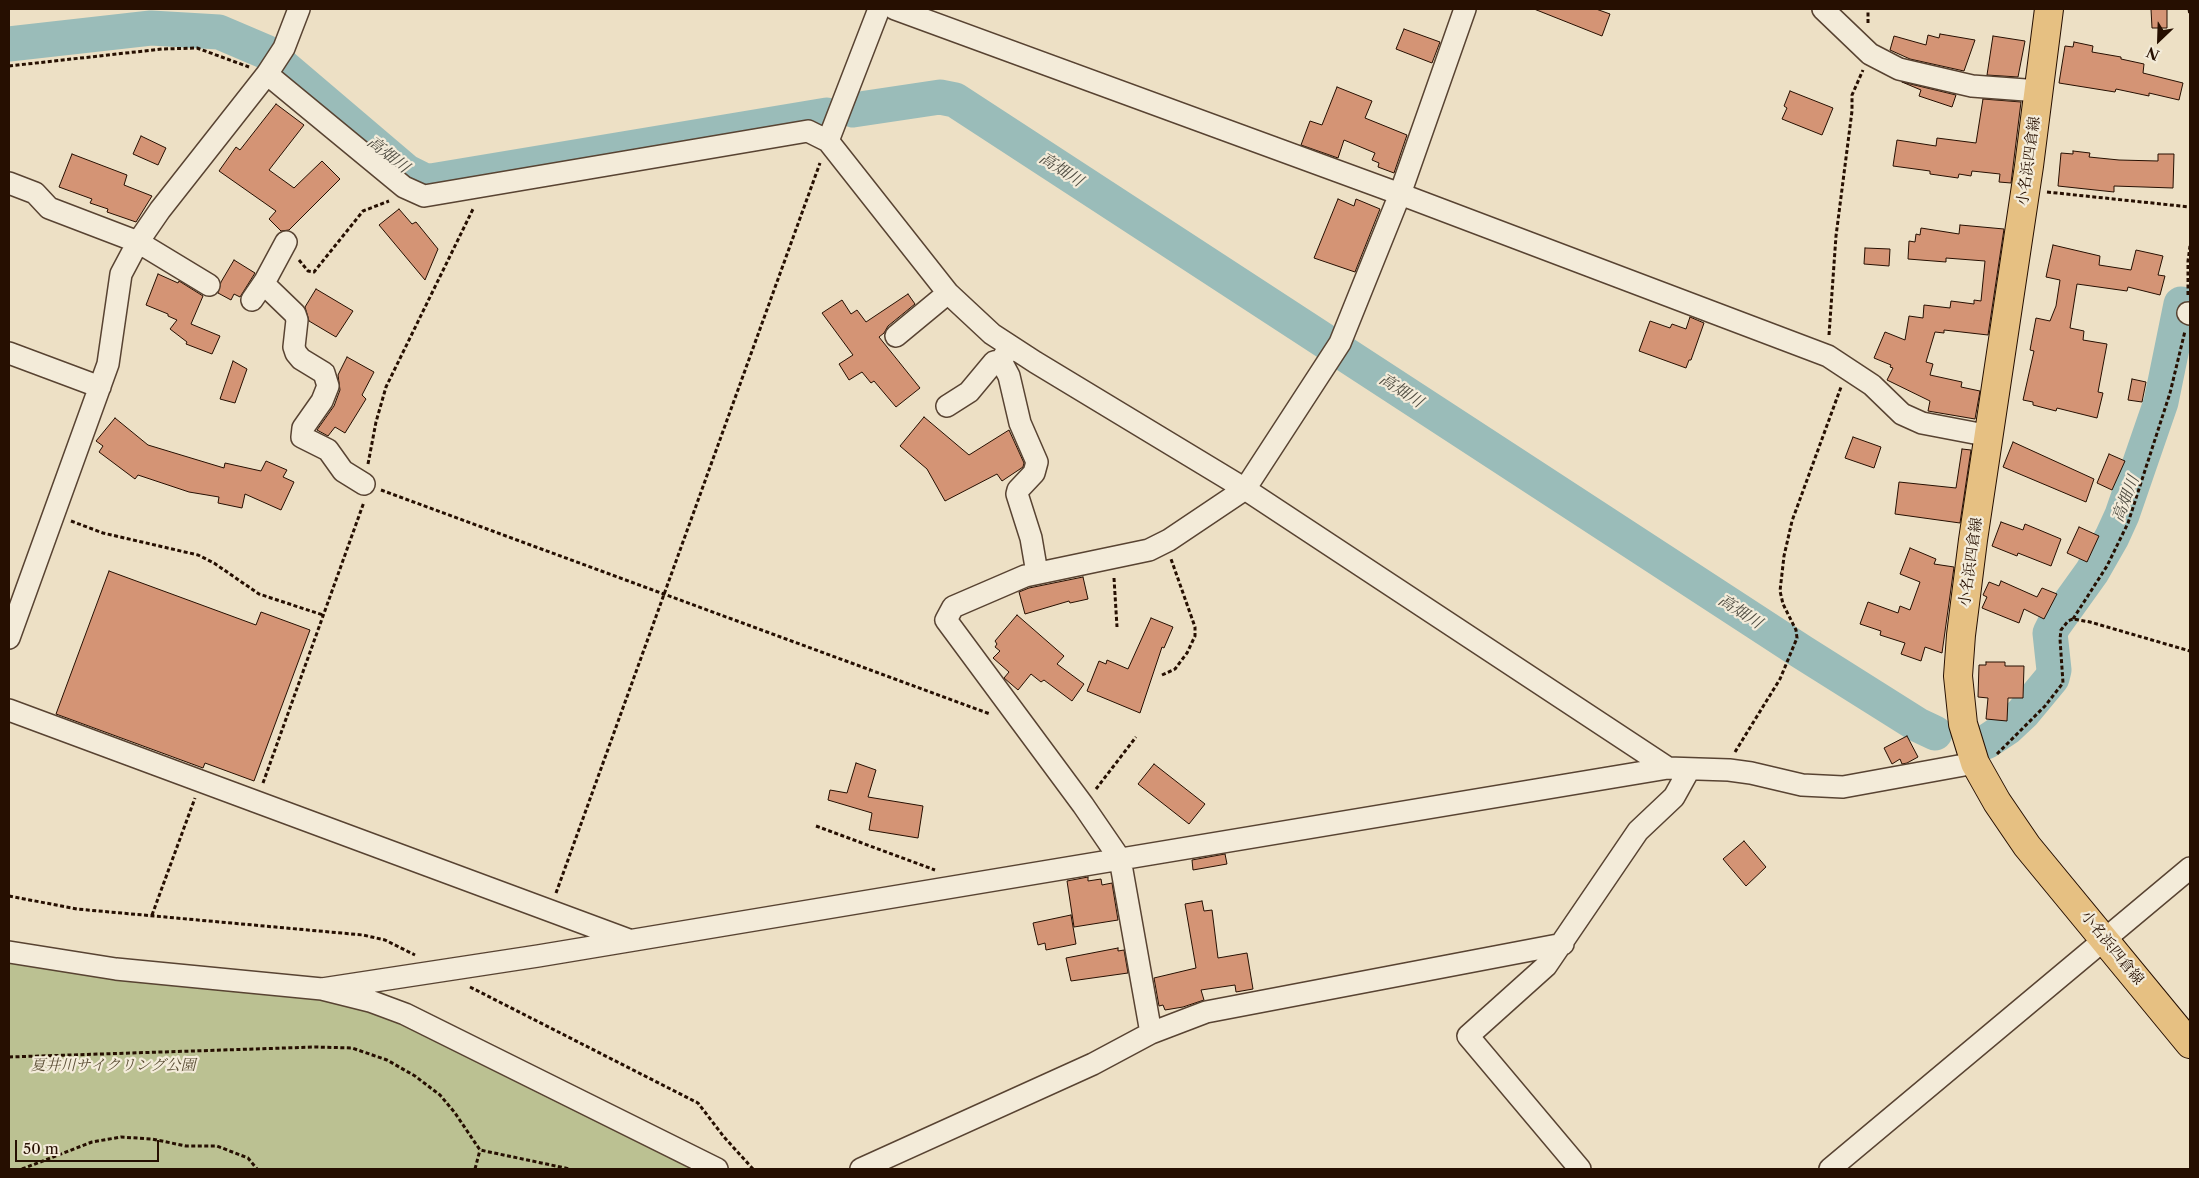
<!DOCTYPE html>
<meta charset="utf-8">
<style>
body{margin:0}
#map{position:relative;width:2199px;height:1178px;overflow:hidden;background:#ede0c5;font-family:"Libre Caslon Text",serif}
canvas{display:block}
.frame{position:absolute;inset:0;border:10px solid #260f01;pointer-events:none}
.north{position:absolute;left:2134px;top:15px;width:50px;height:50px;-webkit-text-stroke:4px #f3ebd9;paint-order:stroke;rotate:204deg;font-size:14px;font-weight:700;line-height:20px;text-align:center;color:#260f01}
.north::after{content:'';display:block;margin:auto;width:18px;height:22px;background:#260f01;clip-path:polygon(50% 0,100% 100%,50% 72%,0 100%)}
.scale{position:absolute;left:15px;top:1140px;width:144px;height:22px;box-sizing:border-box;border:2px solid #260f01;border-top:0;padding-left:6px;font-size:15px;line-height:18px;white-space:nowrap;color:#260f01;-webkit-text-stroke:4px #f3ebd9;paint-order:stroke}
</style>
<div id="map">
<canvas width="2199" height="1178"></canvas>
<div class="frame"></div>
<div class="north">N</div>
<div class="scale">50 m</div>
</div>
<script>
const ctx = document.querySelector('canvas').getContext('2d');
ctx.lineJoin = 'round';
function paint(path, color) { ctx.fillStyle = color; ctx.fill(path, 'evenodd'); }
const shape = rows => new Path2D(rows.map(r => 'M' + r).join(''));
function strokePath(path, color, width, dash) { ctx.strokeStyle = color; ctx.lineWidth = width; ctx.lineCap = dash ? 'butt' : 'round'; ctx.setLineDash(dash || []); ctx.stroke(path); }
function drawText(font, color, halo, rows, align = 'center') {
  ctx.font = font + ' "Libre Caslon Text","Noto Serif JP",serif'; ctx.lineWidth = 4.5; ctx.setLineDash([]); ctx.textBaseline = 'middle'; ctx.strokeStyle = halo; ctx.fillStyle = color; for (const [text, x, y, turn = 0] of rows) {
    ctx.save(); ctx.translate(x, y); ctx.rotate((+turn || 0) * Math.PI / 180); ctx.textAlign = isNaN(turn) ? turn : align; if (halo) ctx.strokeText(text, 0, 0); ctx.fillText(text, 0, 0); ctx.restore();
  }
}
const green = shape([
 [9,947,40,954,370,986,718,1162,727,1169,9,1169]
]);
const river = shape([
 [9,44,151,28,219,32,266,52,407,172,423,180,431,181,827,115],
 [853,110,940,97,955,100,1802,652,1918,725,1935,733],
 [1986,742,2007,728,2023,713,2052,678,2054,670,2050,633,2054,625,2092,572,2112,537,2122,515,2161,402,2181,304]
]);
const building = shape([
 [1534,9,1596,9,1610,14,1602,36,1534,9],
 [2151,9,2167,9,2167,28,2152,28,2151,9],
 [1404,29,1440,42,1432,63,1396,49,1404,29],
 [1940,34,1975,40,1964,71,1910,59,1890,50,1894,36,1926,45,1928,35,1939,38,1940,34],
 [1993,36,2025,41,2018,77,1987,75,1993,36],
 [2074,42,2093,46,2092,52,2121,57,2121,59,2144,64,2143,73,2183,83,2179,100,2149,93,2149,96,2116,89,2115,92,2059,83,2065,46,2073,47,2074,42],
 [1902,82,1956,95,1952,107,1919,96,1921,90,1902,82],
 [1337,87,1372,101,1365,118,1407,135,1394,173,1378,167,1379,163,1372,160,1375,153,1344,140,1338,158,1301,145,1310,121,1322,125,1337,87],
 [1790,91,1833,108,1822,135,1782,119,1787,108,1784,106,1790,91],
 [1983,99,2021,102,2011,183,1999,182,2000,174,1972,171,1971,176,1959,174,1958,178,1930,174,1930,171,1893,166,1897,140,1936,146,1937,138,1976,143,1983,99],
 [276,104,304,125,269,170,294,188,322,161,340,179,289,230,281,231,269,219,276,211,219,171,236,147,240,150,276,104],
 [141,136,166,148,158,165,133,154,141,136],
 [2073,151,2090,153,2089,157,2119,160,2158,161,2158,154,2174,154,2173,188,2114,186,2114,192,2058,186,2061,153,2073,154,2073,151],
 [72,154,127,175,124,185,152,196,136,222,107,212,108,209,90,203,92,199,59,187,72,154],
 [1338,199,1354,206,1356,199,1380,209,1355,272,1314,258,1338,199],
 [399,209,412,224,416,222,438,249,425,280,379,225,399,209],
 [1960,225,2004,229,1988,335,1944,330,1944,333,1935,332,1926,362,1933,364,1930,375,1962,382,1961,387,1980,391,1975,419,1928,411,1930,401,1887,380,1893,368,1890,367,1891,365,1874,358,1885,332,1905,340,1909,316,1923,318,1924,305,1950,308,1951,301,1974,304,1974,300,1981,301,1985,261,1946,258,1946,262,1908,259,1909,241,1915,242,1916,234,1920,235,1921,228,1959,234,1960,225],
 [2053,245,2100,256,2099,265,2131,270,2136,250,2163,256,2158,275,2165,276,2160,295,2128,287,2127,291,2077,284,2070,328,2084,331,2083,340,2107,344,2098,392,2103,393,2097,418,2057,408,2056,411,2033,405,2033,402,2023,400,2034,351,2030,350,2036,318,2050,321,2056,306,2060,280,2046,277,2053,245],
 [1865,248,1890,249,1889,266,1864,264,1865,248],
 [234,260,255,273,240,297,234,294,231,300,218,293,221,282,234,260],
 [158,274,178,283,179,281,203,296,191,324,220,336,212,354,186,344,187,342,170,329,177,320,168,316,168,314,146,305,158,274],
 [316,289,353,311,336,337,309,321,305,307,316,289],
 [908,294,915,304,888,326,884,333,879,337,920,388,896,407,874,381,871,383,862,372,849,380,839,364,853,355,822,313,842,300,851,314,857,310,866,322,908,294],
 [1690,317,1704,323,1691,360,1689,360,1686,368,1639,351,1650,321,1670,328,1672,324,1686,329,1690,317],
 [347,357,374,372,362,395,366,399,345,433,335,427,328,436,317,430,334,406,340,390,338,375,347,357],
 [233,361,247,369,235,403,220,399,233,361],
 [2132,379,2146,382,2142,402,2128,400,2132,379],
 [924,417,969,455,1009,430,1024,463,1023,467,1002,481,997,474,945,501,927,469,900,446,924,417],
 [115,418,148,445,224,468,225,463,261,471,266,461,287,470,283,477,294,482,281,510,245,494,242,508,218,503,219,497,189,492,138,475,135,479,99,452,103,446,96,441,115,418],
 [1853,437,1881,447,1874,468,1845,458,1853,437],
 [2013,442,2094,479,2086,502,2003,467,2013,442],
 [1962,449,1971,450,1960,523,1895,514,1899,482,1956,488,1962,449],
 [2109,454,2125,461,2112,490,2097,483,2109,454],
 [2001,522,2023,530,2025,524,2061,539,2051,566,2018,553,2017,556,1992,546,2001,522],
 [2079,527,2099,536,2087,562,2067,553,2079,527],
 [1910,548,1936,559,1934,564,1954,567,1942,653,1925,647,1921,661,1901,654,1905,643,1880,635,1881,631,1860,624,1868,602,1898,613,1900,606,1910,610,1920,582,1900,574,1910,548],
 [109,571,256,625,261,612,310,630,254,781,205,763,203,768,56,714,109,571],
 [1083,577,1088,599,1070,603,1069,601,1025,614,1019,592,1029,588,1083,577],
 [2001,581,2037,597,2042,588,2057,594,2044,619,2024,609,2019,623,1982,608,1987,597,1983,595,1989,582,1999,586,2001,581],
 [1017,615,1064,656,1057,664,1084,684,1072,701,1044,680,1041,682,1031,674,1018,690,1004,678,1009,672,993,658,1000,651,995,647,997,644,995,641,1017,615],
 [1151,618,1173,627,1164,648,1162,647,1140,713,1087,691,1099,661,1106,664,1107,660,1128,669,1151,618],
 [1986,662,2005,662,2005,666,2024,666,2023,698,2008,698,2007,721,1986,719,1988,698,1978,697,1979,665,1986,665,1986,662],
 [1907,736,1918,757,1907,763,1902,764,1900,759,1892,764,1884,748,1907,736],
 [856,763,876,770,868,797,923,806,918,838,869,830,872,813,828,800,830,790,847,793,856,763],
 [1154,764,1205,804,1189,824,1138,784,1154,764],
 [1744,841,1766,867,1746,886,1723,859,1744,841],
 [1225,854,1227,864,1193,870,1192,860,1225,854],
 [1088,877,1088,881,1101,879,1102,885,1112,883,1118,920,1074,927,1067,881,1088,877],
 [1202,901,1204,911,1212,910,1218,958,1247,953,1253,989,1236,992,1235,985,1201,990,1204,1000,1183,1007,1165,1010,1163,1005,1159,1006,1154,978,1196,968,1185,904,1202,901],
 [1071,915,1076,944,1046,950,1045,943,1038,945,1033,923,1071,915],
 [1118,948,1118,951,1124,950,1128,973,1071,981,1066,958,1118,948]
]);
const path = shape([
 [2189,9,2190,15],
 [1868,23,1868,9],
 [9,66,162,49,197,48,249,67],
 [2047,192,2190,207],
 [299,260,308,271,314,272,363,211,389,201],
 [2188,295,2188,261,2190,246],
 [1829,335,1836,236,1852,111,1852,95,1863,70],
 [368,464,376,422,386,387,474,207],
 [381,490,990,714],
 [71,521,103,533,198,555,214,563,259,594,323,615],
 [1114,578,1117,627],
 [2073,619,2107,566,2128,523,2170,393,2185,331],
 [1162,675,1175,669,1187,653,1195,636,1195,627,1171,559],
 [1735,752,1780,679,1797,638,1796,630,1783,604,1780,591,1784,556,1792,521,1841,387],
 [1997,754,2045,706,2063,683,2060,639,2061,630,2068,621,2073,619,2090,622,2190,651],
 [263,783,364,502],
 [1096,789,1136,737],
 [816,826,935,870],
 [556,893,820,163],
 [9,896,77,909,363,935,385,940,415,955],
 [152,915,195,798],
 [470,987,698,1103,724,1137,753,1169],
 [9,1057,315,1047,352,1048,387,1060,415,1076,440,1095,455,1113,480,1150,570,1169],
 [22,1169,92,1142,121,1137,152,1139,186,1146,217,1146,248,1158,257,1169],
 [475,1169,480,1150]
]);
const street = shape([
 [895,9,1400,194,1828,356,1872,385,1902,414,1922,423,1990,436],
 [1823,9,1870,54,1899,69,1972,86,2039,91],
 [267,74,404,187,424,196,808,131,828,141,879,9],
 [828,141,948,293,992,334,1035,362,1245,489,1668,768],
 [9,183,35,193,49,208,138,242,209,285],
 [286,242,265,281,266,286,295,314,297,320,294,347,296,353,301,359,324,373,328,386,322,401,303,428,302,437,328,450,343,471,364,484],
 [252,300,265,281],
 [2188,313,2190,314],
 [896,336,948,293],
 [1010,346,1001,361,1009,376,1020,423,1037,462,1034,473,1018,490,1017,494,1031,538,1037,573],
 [9,353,100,387],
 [947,406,969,392,994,362,1001,361],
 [9,638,108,364,121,274,138,242,160,210,267,74,284,48,299,9],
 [9,710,629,940],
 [9,952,116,969,322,989,370,1001,405,1014,717,1169],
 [322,989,538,956,1668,768,1729,770,1751,773,1802,785,1843,787,1975,763],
 [1151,1033,1120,859,1083,805,946,620,953,607,1025,576,1149,550,1169,540,1245,489,1340,343,1400,194,1465,9],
 [861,1169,1093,1064,1151,1033,1206,1012,1563,944],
 [1580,1169,1468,1036,1546,966,1638,831,1674,797,1689,770],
 [1830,1169,2190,868]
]);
const primary = shape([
 [2049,9,2029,166,1973,540,1961,635,1958,676,1963,724,1975,763,1997,802,2027,846,2190,1044]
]);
const streetNames = [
 ["小名浜四倉線",2029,161,-82],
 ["小名浜四倉線",1971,562,-82],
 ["小名浜四倉線",2112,948,51]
];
const parkNames = [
 ["夏井川サイクリング公園",113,1066]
];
const waterNames = [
 ["高畑川",388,155,38],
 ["高畑川",1061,170,33],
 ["高畑川",1401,391,33],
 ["高畑川",2126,499,-69],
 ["高畑川",1740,612,33]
];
paint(green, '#bbc192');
strokePath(river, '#9abcb9', 35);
paint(building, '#d49475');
strokePath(building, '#260f01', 1);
strokePath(street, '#584332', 24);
strokePath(primary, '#260f01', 30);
strokePath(path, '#260f01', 3, [4, 2.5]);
strokePath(street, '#f3ebd9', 21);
strokePath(primary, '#e6c082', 28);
drawText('15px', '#260f01', '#f3ebd9', streetNames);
drawText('italic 15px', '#5a4d34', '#f3ebd9', parkNames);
drawText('italic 16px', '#4f4c41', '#f3ebd9', waterNames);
</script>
